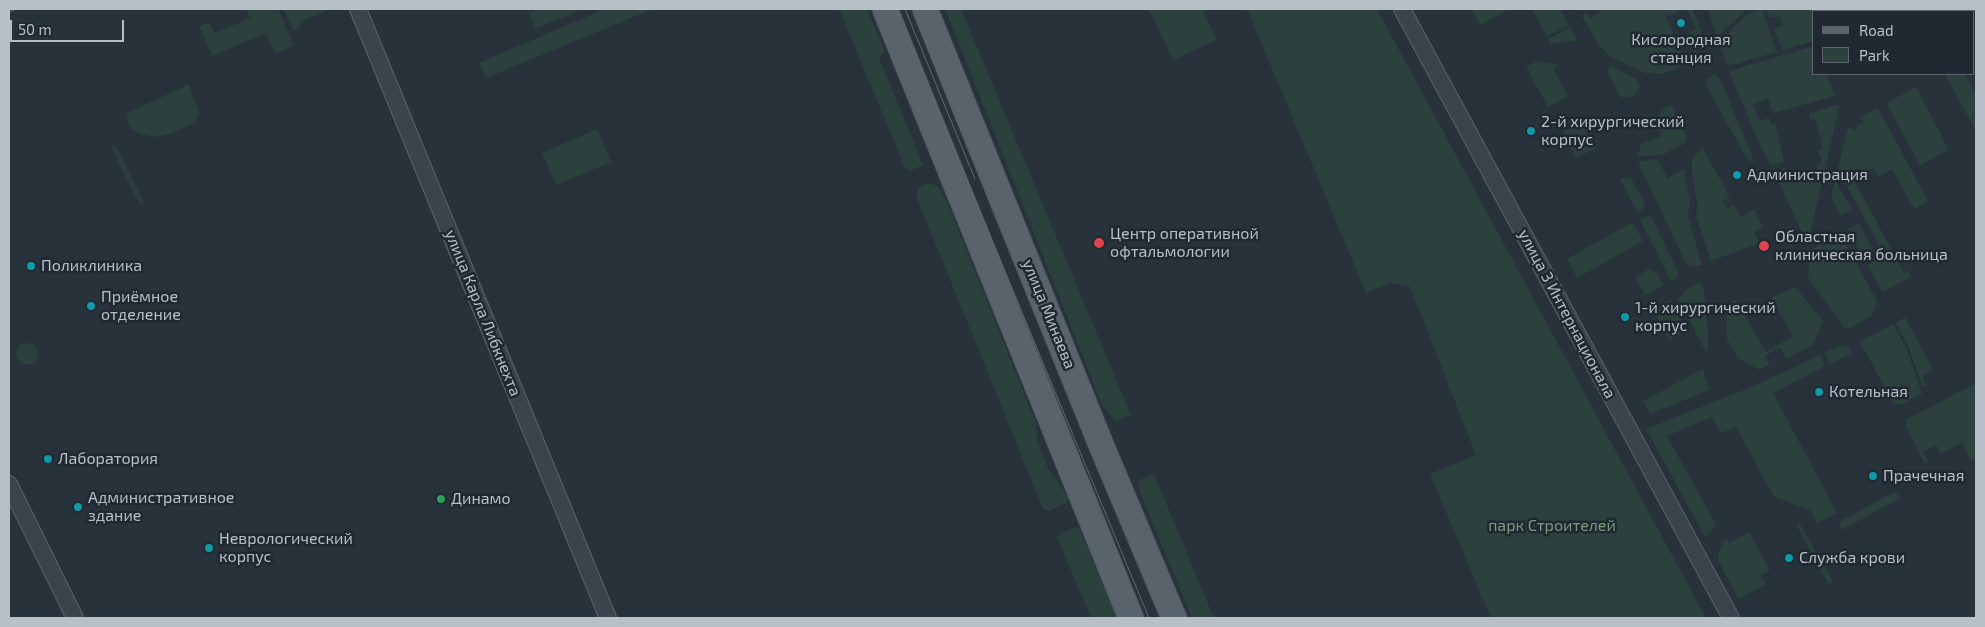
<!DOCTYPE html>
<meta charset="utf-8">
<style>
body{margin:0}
#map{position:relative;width:1985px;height:627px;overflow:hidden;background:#27323b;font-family:"Exo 2",sans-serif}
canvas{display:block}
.frame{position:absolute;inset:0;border:10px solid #b7bfc7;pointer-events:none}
.legend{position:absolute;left:1812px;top:10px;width:162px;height:65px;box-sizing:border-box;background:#202931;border:1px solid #5c656d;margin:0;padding:6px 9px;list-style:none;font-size:15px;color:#b7bfc7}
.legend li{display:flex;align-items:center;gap:10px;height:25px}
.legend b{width:25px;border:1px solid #5c656d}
.scale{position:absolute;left:10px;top:20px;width:114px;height:22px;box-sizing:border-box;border:2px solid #b7bfc7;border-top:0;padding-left:6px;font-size:15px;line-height:18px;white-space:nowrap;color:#b7bfc7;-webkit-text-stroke:4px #202931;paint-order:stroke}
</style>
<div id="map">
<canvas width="1985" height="627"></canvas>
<div class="frame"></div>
<ul class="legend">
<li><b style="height:6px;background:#59636c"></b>Road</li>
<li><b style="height:14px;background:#2c403e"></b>Park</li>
</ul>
<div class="scale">50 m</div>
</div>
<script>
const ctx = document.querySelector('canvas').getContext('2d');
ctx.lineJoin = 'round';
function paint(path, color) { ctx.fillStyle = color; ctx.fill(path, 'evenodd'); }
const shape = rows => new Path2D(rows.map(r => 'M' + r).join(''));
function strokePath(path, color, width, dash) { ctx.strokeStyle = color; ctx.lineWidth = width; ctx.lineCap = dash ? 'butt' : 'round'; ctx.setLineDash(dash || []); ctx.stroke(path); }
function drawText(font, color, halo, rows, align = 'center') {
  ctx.font = font + ' "Exo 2",sans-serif'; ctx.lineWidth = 5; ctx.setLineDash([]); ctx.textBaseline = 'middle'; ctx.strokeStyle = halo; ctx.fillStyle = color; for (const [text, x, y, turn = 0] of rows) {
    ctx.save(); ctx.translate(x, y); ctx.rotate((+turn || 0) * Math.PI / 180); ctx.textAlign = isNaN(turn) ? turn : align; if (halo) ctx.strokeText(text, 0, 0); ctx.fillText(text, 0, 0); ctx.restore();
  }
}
const green = shape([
 [246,9,278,9,294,46,275,54,266,33,212,56,199,26,209,22,215,33,250,18],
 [284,9,328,9,328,10,300,22,301,27,293,31],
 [540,9,583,9,535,29,529,13],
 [605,9,653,9,486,78,479,63],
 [839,9,867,9,885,52,879,58,923,165,910,171,905,168],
 [945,9,961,9,1131,415,1116,421,1103,407],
 [1149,9,1202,9,1217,40,1173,60],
 [1247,9,1377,9,1706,618,1491,618,1430,474,1476,455,1410,287,1391,283,1366,293],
 [1471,9,1510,9,1480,25],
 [1536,9,1560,9,1569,25,1547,37,1534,12],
 [1604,9,1686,9,1666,17,1686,61,1683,66,1663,74,1645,73,1611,57,1599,46,1582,16,1586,13,1590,19],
 [1687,9,1693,9,1704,40,1704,44,1695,53,1689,32,1696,29],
 [1708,9,1747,9,1717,37],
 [1762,9,1777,52,1727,66,1719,43,1749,13],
 [1767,9,1835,9,1837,11,1814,11,1814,41,1782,50,1774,29,1783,25,1779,16,1770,18],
 [1571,27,1578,41,1550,44,1548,39],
 [1814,46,1814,74,1827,74,1835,96,1773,113,1768,99,1753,104,1760,121,1769,118,1771,125,1775,124,1784,162,1771,166,1757,139,1729,71],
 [1537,61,1559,65,1553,68,1568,96,1548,107,1526,67],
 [1611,66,1636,79,1640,87,1635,95,1628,98,1620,97,1608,73,1609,67],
 [1715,74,1720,78,1753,158,1748,161,1707,87,1707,79],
 [1945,74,1965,74,1976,94,1976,131],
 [189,84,199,113,197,120,192,124,170,134,156,137,140,134,131,128,127,119,127,114,130,112],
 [1916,87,1949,150,1920,165,1886,103],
 [1840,104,1824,173,1818,172,1816,165,1822,164,1818,150,1823,149,1815,119,1810,120,1809,113],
 [1670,105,1673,107,1686,135,1686,141,1682,145,1664,154,1637,157,1641,144,1661,136,1656,124,1656,118,1665,107],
 [1878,108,1928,201,1914,209,1892,169,1878,177,1873,168,1853,178,1904,273,1908,271,1911,277,1882,292,1867,264,1884,255,1838,169,1848,128,1855,131,1858,125,1862,124,1864,120,1860,118],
 [1581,122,1596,148,1576,158,1562,132],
 [597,129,611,162,556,185,542,153],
 [110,145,114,146,118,150,144,203,140,205],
 [1702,147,1730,197,1723,201,1727,209,1734,205,1741,217,1754,209,1763,227,1754,232,1760,243,1711,261,1696,216,1698,205,1691,169,1692,160],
 [1658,159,1667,178,1684,169,1690,201,1688,216,1702,265,1691,267,1685,262,1638,162],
 [1786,167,1789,175,1822,182,1810,233,1803,235,1774,172],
 [1631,178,1645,204,1642,210,1637,212,1620,179],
 [1835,180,1852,210,1841,216,1831,197],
 [929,183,937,186,945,197,1036,423,1037,441,1048,468,1069,498,1066,503,1049,511,1043,509,917,198,918,188],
 [1651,216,1678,272,1677,278,1674,280,1670,280,1668,276,1640,219],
 [1633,222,1643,241,1577,278,1567,259],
 [1859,223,1873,251,1863,256,1848,229],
 [1840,233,1877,301,1872,316,1850,328,1844,327,1808,278,1810,250],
 [1649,269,1657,273,1664,285,1645,295,1635,277],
 [1701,282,1704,292,1709,347,1706,352,1678,299,1688,289],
 [1793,288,1797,289,1823,321,1814,344,1787,359,1780,347,1765,356,1769,364,1760,370,1738,358,1727,339,1726,305,1735,299,1766,352,1793,336,1771,298],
 [1671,299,1687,330,1669,340,1653,309],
 [1905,317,1933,370,1922,376,1926,385,1923,387,1909,348,1896,323],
 [1893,324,1907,350,1922,394,1899,405,1893,402,1860,342],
 '16 354a11 11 0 1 1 22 0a11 11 0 1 1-22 0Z',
 [1843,345,1848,347,1852,353,1830,364,1824,353],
 [1820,355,1825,366,1773,393,1837,513,1817,523,1810,510,1774,497,1736,427,1721,433,1712,417,1667,436,1716,524,1710,533,1705,537,1646,429,1749,388],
 [1703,369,1709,390,1650,414,1643,401],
 [1976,383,1976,459,1972,462,1970,459,1962,443,1941,454,1936,445,1923,452,1928,462,1925,464,1906,426,1906,420],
 [1154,474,1214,618,1192,618,1139,490,1139,480],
 [1894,492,1898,494,1900,498,1842,530,1839,525,1841,521],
 [1800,524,1833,582,1829,585,1797,526],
 [1076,527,1079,528,1117,618,1091,618,1057,537,1060,533],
 [1749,532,1770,570,1760,576,1766,584,1739,599,1718,560,1718,554,1723,541,1727,539,1729,543]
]);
const street = shape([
 [358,9,608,618],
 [1402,9,1731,618],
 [9,484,75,618]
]);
const primary = shape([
 [885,9,1131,618],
 [925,9,1102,447,1174,618]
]);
const tram = shape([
 [896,9,1149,618],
 [905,9,975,179],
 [9,12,16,9]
]);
const markers = [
 [1681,23,5,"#0f9aa8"],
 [1531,131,5,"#0f9aa8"],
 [1737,175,5,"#0f9aa8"],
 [1099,243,6,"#e0444e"],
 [1764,246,6,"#e0444e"],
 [31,266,5,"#0f9aa8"],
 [91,306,5,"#0f9aa8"],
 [1625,317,5,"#0f9aa8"],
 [1819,392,5,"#0f9aa8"],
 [48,459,5,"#0f9aa8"],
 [1873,476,5,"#0f9aa8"],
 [441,499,5,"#2e9e5b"],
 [78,507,5,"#0f9aa8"],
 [209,548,5,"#0f9aa8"],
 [1789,558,5,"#0f9aa8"]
];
const poiNames = [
 ["Кислородная",1681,40,"center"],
 ["станция",1681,58,"center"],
 ["2-й хирургический",1541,122],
 ["корпус",1541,140],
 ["Администрация",1747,175],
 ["Центр оперативной",1110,234],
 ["офтальмологии",1110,252],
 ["Областная",1775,237],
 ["клиническая больница",1775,255],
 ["Поликлиника",41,266],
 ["Приёмное",101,297],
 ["отделение",101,315],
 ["1-й хирургический",1635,308],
 ["корпус",1635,326],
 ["Котельная",1829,392],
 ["Лаборатория",58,459],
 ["Прачечная",1883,476],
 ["Административное",88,498],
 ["здание",88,516],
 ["Динамо",451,499],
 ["Неврологический",219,539],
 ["корпус",219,557],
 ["Служба крови",1799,558]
];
const streetNames = [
 ["улица Карла Либкнехта",483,313,68],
 ["улица Минаева",1049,314,68],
 ["улица 3 Интернационала",1567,314,62]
];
const parkNames = [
 ["парк Строителей",1552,526]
];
paint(green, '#2c403e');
strokePath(street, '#59626a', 18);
strokePath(primary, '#444d55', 27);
strokePath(street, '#3b444c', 16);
strokePath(primary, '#59636c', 25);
strokePath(tram, '#5e6972', 1);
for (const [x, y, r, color] of markers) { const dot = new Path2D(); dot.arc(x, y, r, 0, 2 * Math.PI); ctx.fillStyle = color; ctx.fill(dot); strokePath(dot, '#202931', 2); }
drawText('16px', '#b7bfc7', '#202931', poiNames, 'left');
drawText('16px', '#b7bfc7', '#202931', streetNames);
drawText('16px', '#789a7c', '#202931', parkNames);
</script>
